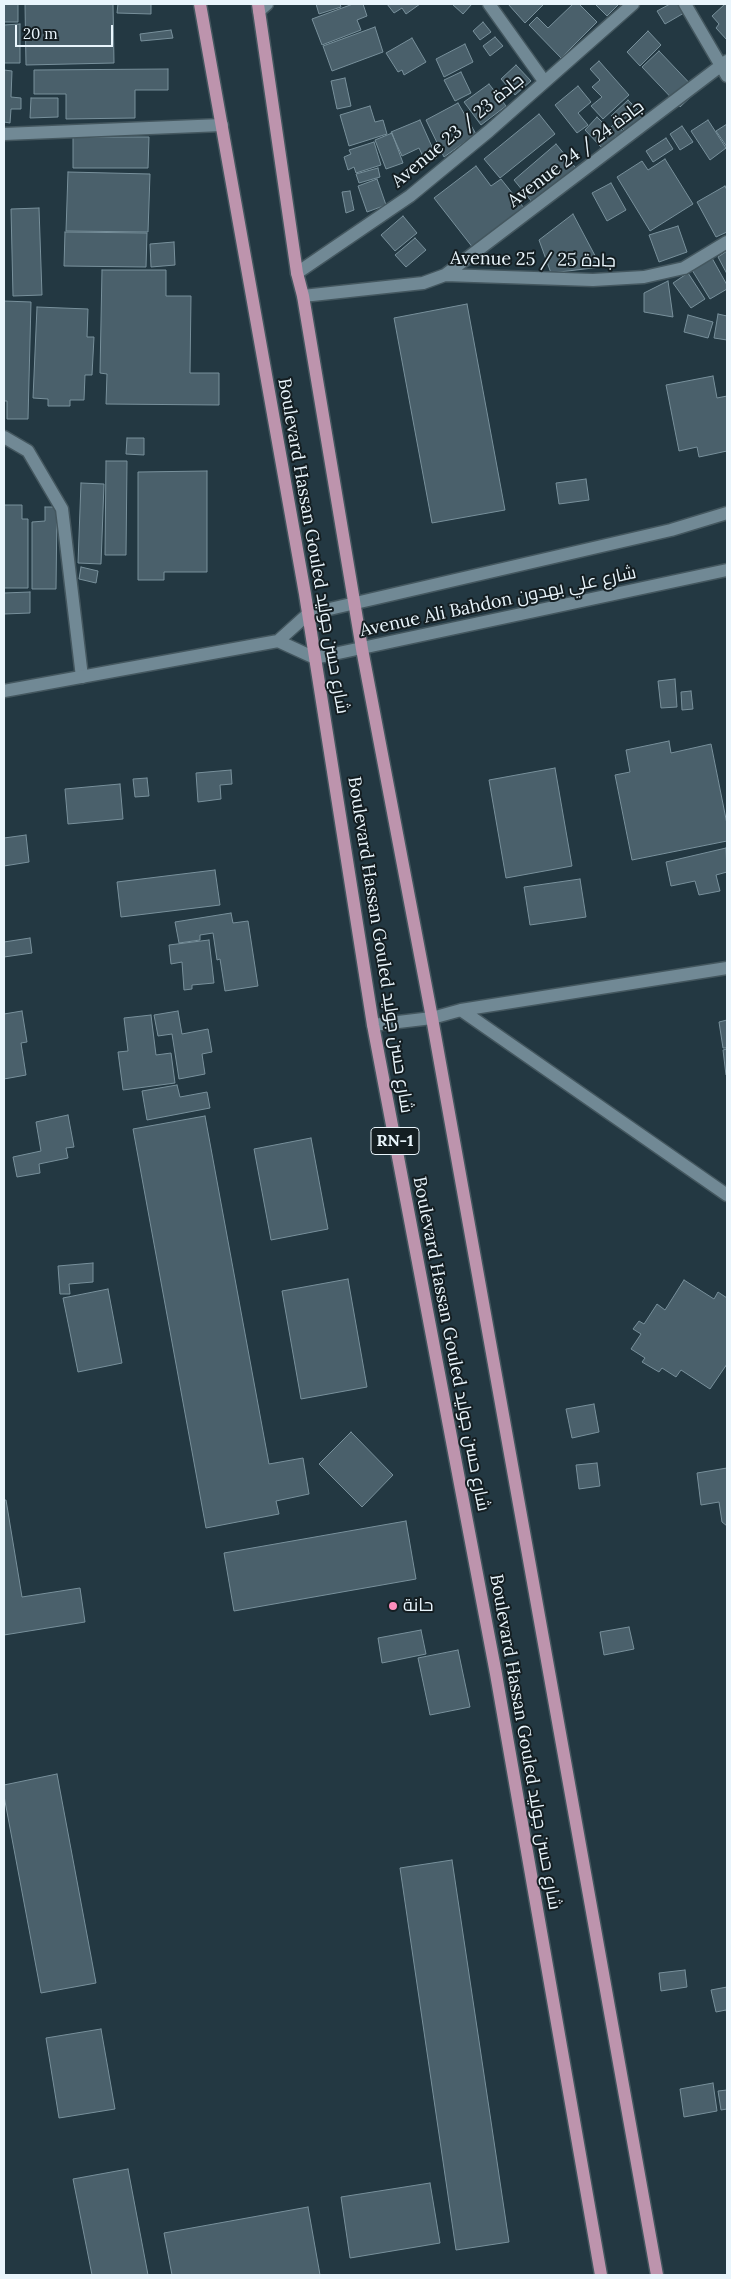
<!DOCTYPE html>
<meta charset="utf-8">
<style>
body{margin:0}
#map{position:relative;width:731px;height:2279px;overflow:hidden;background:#233842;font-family:Lora,serif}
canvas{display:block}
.frame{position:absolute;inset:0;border:5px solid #e9f5fc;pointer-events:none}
.scale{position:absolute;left:15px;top:25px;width:98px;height:22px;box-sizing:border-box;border:2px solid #e9f5fc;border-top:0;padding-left:6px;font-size:15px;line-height:18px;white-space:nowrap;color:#e9f5fc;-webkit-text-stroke:4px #141e22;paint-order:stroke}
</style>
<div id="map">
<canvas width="731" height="2279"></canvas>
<div class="frame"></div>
<div class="scale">20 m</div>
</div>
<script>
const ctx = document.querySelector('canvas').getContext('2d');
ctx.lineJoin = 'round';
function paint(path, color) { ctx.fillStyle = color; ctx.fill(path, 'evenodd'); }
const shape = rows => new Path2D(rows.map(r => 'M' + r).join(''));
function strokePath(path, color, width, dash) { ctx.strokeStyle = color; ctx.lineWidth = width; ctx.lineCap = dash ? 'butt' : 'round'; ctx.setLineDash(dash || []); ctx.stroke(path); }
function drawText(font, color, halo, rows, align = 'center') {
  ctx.font = font + ' Lora,Cairo,serif'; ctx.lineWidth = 4; ctx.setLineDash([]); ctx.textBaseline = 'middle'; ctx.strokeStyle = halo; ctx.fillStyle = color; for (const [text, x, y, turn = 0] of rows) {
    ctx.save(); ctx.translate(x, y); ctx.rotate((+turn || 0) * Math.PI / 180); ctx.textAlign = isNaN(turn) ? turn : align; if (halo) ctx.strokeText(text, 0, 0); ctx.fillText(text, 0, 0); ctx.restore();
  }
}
const building = shape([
 [4,4,18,4,18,22,4,22,4,4],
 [25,4,113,4,114,63,26,65,25,4],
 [118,4,151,4,151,14,117,13,118,4],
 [316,4,340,4,341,7,319,14,316,4],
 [353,4,363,4,367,16,357,20,361,30,322,45,312,19,353,4],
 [387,4,420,4,406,14,402,8,394,13,387,4],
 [452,4,472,4,463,14,452,4],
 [508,4,544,4,525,23,508,4],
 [573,4,579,4,597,22,561,58,529,25,537,17,548,28,573,4],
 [595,4,616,4,618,5,607,16,595,4],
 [670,4,679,4,684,13,665,24,657,11,670,4],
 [725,4,727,4,727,40,716,28,719,24,712,16,725,4],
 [483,22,491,32,480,40,473,31,483,22],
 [20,24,20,63,4,63,4,25,20,24],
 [375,27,383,52,332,71,323,46,375,27],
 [171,30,173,38,141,41,140,34,171,30],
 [648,31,661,45,640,66,627,52,648,31],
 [495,37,503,46,490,56,483,46,495,37],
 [412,38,426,62,404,75,402,70,398,72,386,53,412,38],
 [465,44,473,62,444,77,436,59,465,44],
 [659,51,697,91,680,107,642,67,659,51],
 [599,61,629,95,603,119,591,106,602,97,592,87,600,80,590,69,599,61],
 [516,65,531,81,515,95,501,79,516,65],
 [168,69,168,90,135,90,135,118,66,119,66,94,34,94,34,70,168,69],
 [4,70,12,71,11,97,21,98,21,109,11,109,10,123,4,122,4,70],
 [461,72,471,93,455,101,444,80,461,72],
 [345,78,351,106,337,109,331,81,345,78],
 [489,84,506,106,481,125,464,102,489,84],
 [578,86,591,102,578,113,588,125,577,133,555,105,578,86],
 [31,98,58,98,58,117,30,118,31,98],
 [628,100,643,115,626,132,611,116,628,100],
 [458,103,476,134,444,157,426,120,458,103],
 [370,106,375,122,383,120,387,134,349,146,340,115,370,106],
 [539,114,555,134,500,178,484,159,539,114],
 [597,117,609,129,615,123,631,140,625,146,616,136,603,149,585,130,597,117],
 [420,120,437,158,426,163,419,148,402,156,391,132,420,120],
 [708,120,726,148,710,160,691,131,708,120],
 [727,124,727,147,716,131,727,124],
 [682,126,693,142,680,150,670,134,682,126],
 [392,133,403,163,386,169,375,140,392,133],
 [73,137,149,137,148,168,73,168,73,137],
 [666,138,673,149,653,162,646,151,666,138],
 [374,142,381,165,356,173,354,167,348,170,344,157,351,154,349,150,374,142],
 [556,144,580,173,537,208,514,180,556,144],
 [665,159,693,204,650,231,617,177,642,161,648,170,665,159],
 [476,166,491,186,501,179,528,213,477,253,434,198,476,166],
 [378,168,380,177,359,183,356,174,378,168],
 [68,172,150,174,148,232,66,231,68,172],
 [377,179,386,205,367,212,358,186,377,179],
 [611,183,626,210,607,221,592,193,611,183],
 [725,186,727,190,727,232,716,237,697,202,725,186],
 [350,191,354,210,346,213,342,192,350,191],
 [39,208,42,295,13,296,11,209,39,208],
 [573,214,601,267,551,273,539,240,573,214],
 [403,216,417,233,395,251,381,235,403,216],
 [678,226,687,252,659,262,649,235,678,226],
 [65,232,147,233,146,267,64,266,65,232],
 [415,238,426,250,406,267,395,255,415,238],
 [174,242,175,265,151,267,150,244,174,242],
 [727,251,727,274,718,257,727,251],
 [712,258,727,285,727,289,710,299,692,270,712,258],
 [102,270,166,270,166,296,191,296,190,373,219,373,219,405,106,404,107,374,100,373,102,270],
 [688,273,705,299,691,308,673,283,688,273],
 [668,281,673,317,644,312,644,293,668,281],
 [4,301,31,302,28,419,7,419,7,401,4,401,4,301],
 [467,304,505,510,432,523,394,318,467,304],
 [37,307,88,309,87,337,94,337,92,375,85,375,84,400,70,400,70,406,48,406,48,399,33,398,37,307],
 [718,314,727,316,727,340,714,338,718,314],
 [688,315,713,322,708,338,684,332,688,315],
 [713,376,717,398,727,396,727,451,699,457,697,447,679,451,666,385,713,376],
 [127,438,144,438,144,455,126,454,127,438],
 [106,461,127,461,126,555,105,555,106,461],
 [207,471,207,572,164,572,164,580,138,580,138,472,207,471],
 [586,479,589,500,559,504,556,483,586,479],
 [81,483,104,484,101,564,78,563,81,483],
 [4,505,22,505,22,519,28,519,28,588,4,588,4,505],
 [45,507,57,507,56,589,32,589,32,522,45,521,45,507],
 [81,567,98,571,96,583,79,579,81,567],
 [30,592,30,613,4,614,4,593,30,592],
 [675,679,677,707,661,708,658,681,675,679],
 [691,691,693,709,682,710,681,692,691,691],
 [669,741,671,753,711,744,727,824,727,841,632,860,615,775,630,772,626,750,669,741],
 [555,768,572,866,506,878,489,780,555,768],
 [231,770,232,784,220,785,221,799,198,802,196,773,231,770],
 [147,778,149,796,135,797,133,779,147,778],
 [120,784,123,819,68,824,65,789,120,784],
 [26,835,29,862,4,866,4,838,26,835],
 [726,848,727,872,716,875,720,891,699,895,695,881,671,886,666,862,726,848],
 [215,870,220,905,121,917,117,882,215,870],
 [580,879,586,917,530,925,524,887,580,879],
 [231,913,233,923,248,921,258,986,225,991,220,959,217,960,213,933,200,935,200,940,179,943,175,922,231,913],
 [30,938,32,953,4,957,4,942,30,938],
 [209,940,214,983,192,985,192,989,184,990,182,962,171,964,169,945,209,940],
 [22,1011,27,1042,21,1043,26,1075,4,1079,4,1014,22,1011],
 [178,1011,182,1034,208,1029,212,1052,202,1054,205,1074,179,1079,172,1034,158,1036,154,1015,178,1011],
 [151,1015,156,1055,171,1053,175,1083,123,1090,118,1052,128,1051,124,1018,151,1015],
 [727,1020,727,1048,723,1048,719,1022,727,1020],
 [727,1049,727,1075,726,1075,723,1050,727,1049],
 [177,1085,180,1097,207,1092,210,1108,147,1120,142,1091,177,1085],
 [68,1115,74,1147,66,1148,68,1158,39,1164,40,1173,17,1177,13,1157,41,1151,36,1122,68,1115],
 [205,1116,269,1464,303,1458,309,1494,276,1501,279,1514,206,1528,133,1129,205,1116],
 [311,1138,328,1229,271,1240,254,1149,311,1138],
 [93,1263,93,1282,69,1284,70,1294,60,1294,58,1266,93,1263],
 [348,1279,367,1387,301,1399,282,1291,348,1279],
 [684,1280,714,1299,718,1292,727,1298,727,1364,710,1389,681,1370,676,1377,662,1368,659,1372,642,1362,645,1358,631,1349,641,1334,633,1329,639,1321,644,1324,657,1304,665,1310,684,1280],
 [108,1289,122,1363,78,1372,63,1298,108,1289],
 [594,1404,599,1432,572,1438,566,1409,594,1404],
 [351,1432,393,1475,362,1507,319,1464,351,1432],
 [597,1463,600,1486,579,1489,576,1465,597,1463],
 [727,1468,727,1526,722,1522,719,1502,701,1505,697,1473,727,1468],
 [4,1500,6,1500,22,1597,80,1588,85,1622,4,1635,4,1500],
 [406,1521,416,1579,234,1611,224,1553,406,1521],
 [629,1627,634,1649,604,1655,600,1632,629,1627],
 [421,1630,426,1654,382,1663,378,1638,421,1630],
 [458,1650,470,1707,430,1715,418,1658,458,1650],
 [57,1774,96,1983,41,1993,4,1796,4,1785,57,1774],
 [452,1860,509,2242,456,2250,400,1868,452,1860],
 [685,1970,687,1987,661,1991,659,1973,685,1970],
 [727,1987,727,2014,726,2010,716,2012,711,1990,727,1987],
 [101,2029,115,2109,59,2118,46,2038,101,2029],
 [713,2083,717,2111,684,2117,680,2089,713,2083],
 [727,2090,727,2109,721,2110,718,2091,727,2090],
 [128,2169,148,2275,92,2275,73,2179,128,2169],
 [430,2183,440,2243,350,2258,341,2197,430,2183],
 [308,2207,320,2275,172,2275,164,2233,308,2207]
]);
const street = shape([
 [489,4,544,81],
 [685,4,727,76],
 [259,11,267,4],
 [4,134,222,125],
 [297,273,410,196,489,131,633,4],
 [445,275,727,61],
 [303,296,423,283,445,275,593,280,644,277,684,268,727,242],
 [4,437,28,451,62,509,82,677],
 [461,1010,727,1195],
 [373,1025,432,1018,461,1010,727,968]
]);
const secondary = shape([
 [278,641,315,658,727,570],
 [4,691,278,641,308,614,671,530,727,513]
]);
const primary = shape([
 [200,4,305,594,373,1025,496,1674,601,2275],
 [258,4,297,273,303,296,362,649,432,1018,657,2275]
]);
const markers = [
 [393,1606,5,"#fe8ebd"]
];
const shields = [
 [395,1141,48]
];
const shieldNames = [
 ["RN-1",395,1141]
];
const streetNames = [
 ["Avenue 23 / جادة 23",458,131,-40],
 ["Avenue 24 / جادة 24",576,154,-37],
 ["Avenue 25 / جادة 25",533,260,1],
 ["Boulevard Hassan Gouled شارع حسن جوليد",313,546,80],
 ["Avenue Ali Bahdon شارع علي بهدون",498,602,-12],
 ["Boulevard Hassan Gouled شارع حسن جوليد",380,945,81],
 ["Boulevard Hassan Gouled شارع حسن جوليد",451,1344,79],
 ["Boulevard Hassan Gouled شارع حسن جوليد",525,1742,80]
];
const poiNames = [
 ["حانة",403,1606]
];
paint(building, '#4a606b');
strokePath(building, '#78909b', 1);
strokePath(street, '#44575f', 15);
strokePath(secondary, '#44575f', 15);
strokePath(primary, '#44575f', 15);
strokePath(street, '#718995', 12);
strokePath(secondary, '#718995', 12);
strokePath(primary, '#bd94ad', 12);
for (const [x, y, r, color] of markers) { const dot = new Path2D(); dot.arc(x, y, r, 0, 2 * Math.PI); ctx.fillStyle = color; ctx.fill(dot); strokePath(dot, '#141e22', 2); }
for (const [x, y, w] of shields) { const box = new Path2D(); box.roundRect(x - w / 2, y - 13.5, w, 27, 4); ctx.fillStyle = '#141e22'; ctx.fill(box); strokePath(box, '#e9f5fc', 1); }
drawText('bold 16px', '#e9f5fc', null, shieldNames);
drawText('18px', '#e9f5fc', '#141e22', streetNames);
drawText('18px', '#e9f5fc', '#141e22', poiNames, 'left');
</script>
